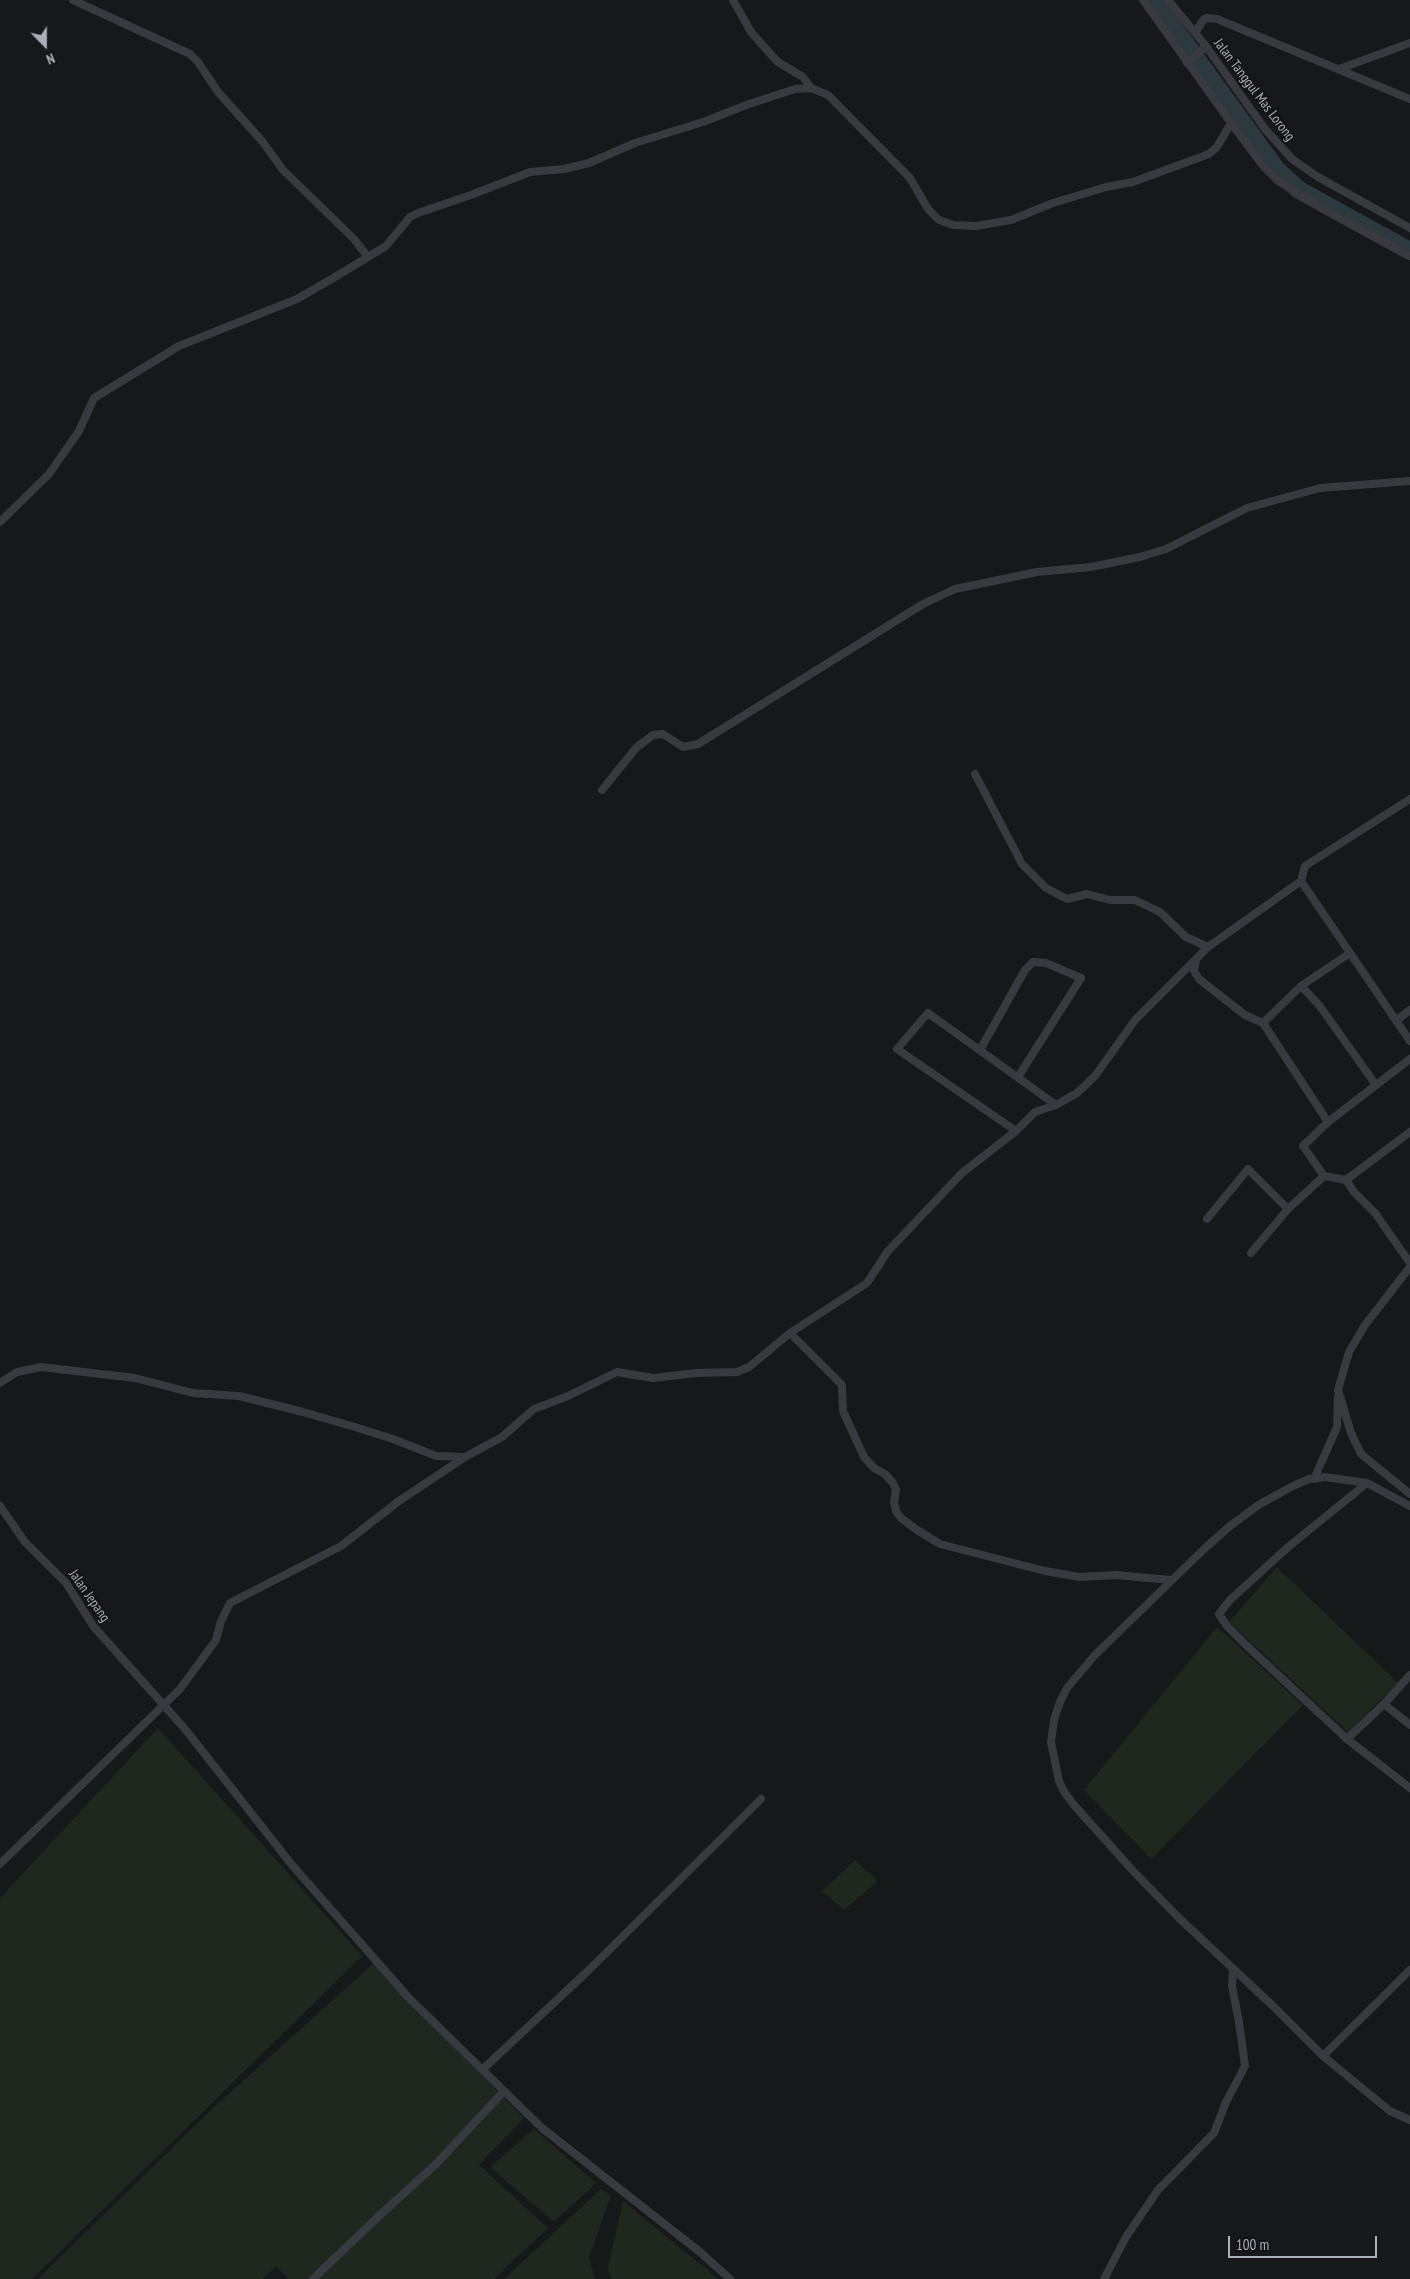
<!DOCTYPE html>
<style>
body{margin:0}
#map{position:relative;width:1410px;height:2279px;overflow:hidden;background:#17181a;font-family:"PT Sans Narrow",sans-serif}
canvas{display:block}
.north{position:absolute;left:20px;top:20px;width:50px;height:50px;-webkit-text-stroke:4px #121315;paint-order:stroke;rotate:158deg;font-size:14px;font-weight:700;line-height:20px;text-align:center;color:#a9b0ba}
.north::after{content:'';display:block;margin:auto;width:18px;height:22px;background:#a9b0ba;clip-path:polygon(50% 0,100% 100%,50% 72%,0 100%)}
.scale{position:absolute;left:1228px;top:2236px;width:149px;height:22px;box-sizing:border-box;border:2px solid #a9b0ba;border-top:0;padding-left:6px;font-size:15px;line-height:18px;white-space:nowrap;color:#a9b0ba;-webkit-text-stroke:4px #121315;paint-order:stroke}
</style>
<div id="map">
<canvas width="1410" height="2279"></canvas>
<div class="north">N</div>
<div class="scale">100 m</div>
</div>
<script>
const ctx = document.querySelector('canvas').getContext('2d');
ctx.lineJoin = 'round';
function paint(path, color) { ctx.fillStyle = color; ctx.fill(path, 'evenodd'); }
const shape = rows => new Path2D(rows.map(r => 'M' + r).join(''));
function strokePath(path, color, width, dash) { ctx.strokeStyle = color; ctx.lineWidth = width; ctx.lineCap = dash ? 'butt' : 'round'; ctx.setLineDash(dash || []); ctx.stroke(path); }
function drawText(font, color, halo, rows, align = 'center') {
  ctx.font = font + ' "PT Sans Narrow",sans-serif'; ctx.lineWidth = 4; ctx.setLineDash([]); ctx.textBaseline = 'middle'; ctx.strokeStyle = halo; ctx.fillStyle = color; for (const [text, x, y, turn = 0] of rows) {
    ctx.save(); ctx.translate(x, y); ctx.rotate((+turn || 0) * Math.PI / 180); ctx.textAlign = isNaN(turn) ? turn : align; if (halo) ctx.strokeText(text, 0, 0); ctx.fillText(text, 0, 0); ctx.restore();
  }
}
const green = shape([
 [1277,1567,1398,1683,1348,1732,1229,1622],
 [1217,1627,1303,1705,1151,1859,1084,1790],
 [158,1728,362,1956,32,2279,0,2279,0,1898],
 [855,1860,878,1881,844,1910,822,1891],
 [374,1963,524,2118,479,2165,548,2228,494,2279,289,2279,276,2266,262,2279,38,2279,213,2108],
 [534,2129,596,2183,554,2222,490,2167],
 [601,2189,611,2195,589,2257,595,2279,504,2279],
 [623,2201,718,2279,612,2279,608,2268]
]);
const river = shape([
 [1154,0,1277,170,1299,190,1410,251]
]);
const minor = shape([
 [73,0,190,54,198,62,218,92,262,141,283,170,354,239,368,257],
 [733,0,751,32,767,50,778,62,803,77,811,88],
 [1143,0,1231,123,1264,167,1277,180,1325,210,1410,256],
 [1168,0,1205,45,1265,129,1292,159,1318,177,1410,228],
 [1195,33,1204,19,1207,18,1217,19,1410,99],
 [1187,63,1201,51,1205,45],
 [1339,69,1410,43],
 [0,522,49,474,79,431,94,398,179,346,297,299,335,277,386,246,410,217,418,213,471,195,530,172,564,169,589,163,635,143,703,122,749,104,795,89,811,88,828,95,910,178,928,209,939,220,953,225,976,226,1011,220,1053,203,1106,187,1133,182,1209,154,1217,147,1231,123],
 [975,774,1022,864,1046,888,1067,899,1087,894,1110,900,1135,900,1160,912,1186,937,1208,947],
 [602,790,636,748,653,735,663,734,683,747,698,744,923,604,955,589,1037,572,1091,567,1140,557,1166,549,1247,508,1320,488,1410,481],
 [1301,881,1410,1041],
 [1196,960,1194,971,1199,979,1245,1015,1263,1023,1328,1122],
 [1301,986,1319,1005,1376,1085],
 [1397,1020,1410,1010],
 [1263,1023,1301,986,1350,953],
 [980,1050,1025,970,1033,962,1046,963,1081,978,1018,1077],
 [1410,1059,1328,1122,1303,1146,1324,1176,1346,1180,1410,1132],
 [1016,1131,897,1049,928,1013,1056,1105],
 [1346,1180,1354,1192,1375,1213,1410,1263],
 [1207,1219,1248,1169,1288,1209],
 [1251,1253,1288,1209,1324,1176],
 [1410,1267,1365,1325,1349,1352,1338,1390,1351,1433,1361,1454,1410,1494],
 [790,1333,842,1385,843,1411,864,1457,874,1468,885,1474,893,1483,896,1490,894,1502,896,1511,901,1518,917,1530,940,1544,1045,1571,1080,1577,1116,1575,1171,1580],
 [0,1383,17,1372,41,1367,135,1378,193,1393,239,1396,303,1412,355,1427,393,1439,436,1456,465,1457,502,1437,534,1409,568,1396,617,1372,653,1378,696,1373,737,1372,749,1367,790,1333,867,1283,888,1251,962,1173,1016,1131,1035,1112,1056,1105,1077,1093,1095,1076,1135,1020,1208,947,1301,881,1305,866,1410,799],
 [1314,1479,1337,1427,1338,1397],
 [1367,1483,1287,1548,1230,1600,1219,1614,1227,1626,1246,1645,1347,1739,1410,1788],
 [0,1506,25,1542,66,1583,94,1627,185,1729,292,1865,408,1997,542,2128,700,2252,730,2279],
 [1410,1506,1367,1483,1325,1477,1309,1479,1293,1486,1260,1504,1230,1526,1203,1550,1095,1655,1067,1688,1060,1702,1054,1720,1051,1742,1059,1781,1063,1790,1073,1804,1135,1873,1179,1918,1273,2006,1323,2056,1390,2111,1410,2120],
 [1384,1704,1410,1725],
 [1347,1739,1384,1704,1410,1675],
 [0,1864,180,1689,216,1640,221,1621,230,1603,341,1546,399,1501,465,1457],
 [1323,2056,1410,1970],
 [483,2069,590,1969,761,1799],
 [313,2279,380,2215,436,2164,504,2091],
 [1104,2279,1126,2237,1158,2190,1214,2133,1226,2102,1245,2066,1239,2022,1232,1986,1233,1969]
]);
const streetNames = [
 ["Jalan Tanggul Mas Lorong",1254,90,53],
 ["Jalan Jepang",89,1596,55]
];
paint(green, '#1f281f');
strokePath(river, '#2c393e', 18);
strokePath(minor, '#383a3f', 8);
drawText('14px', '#a9b0ba', '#121315', streetNames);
</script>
